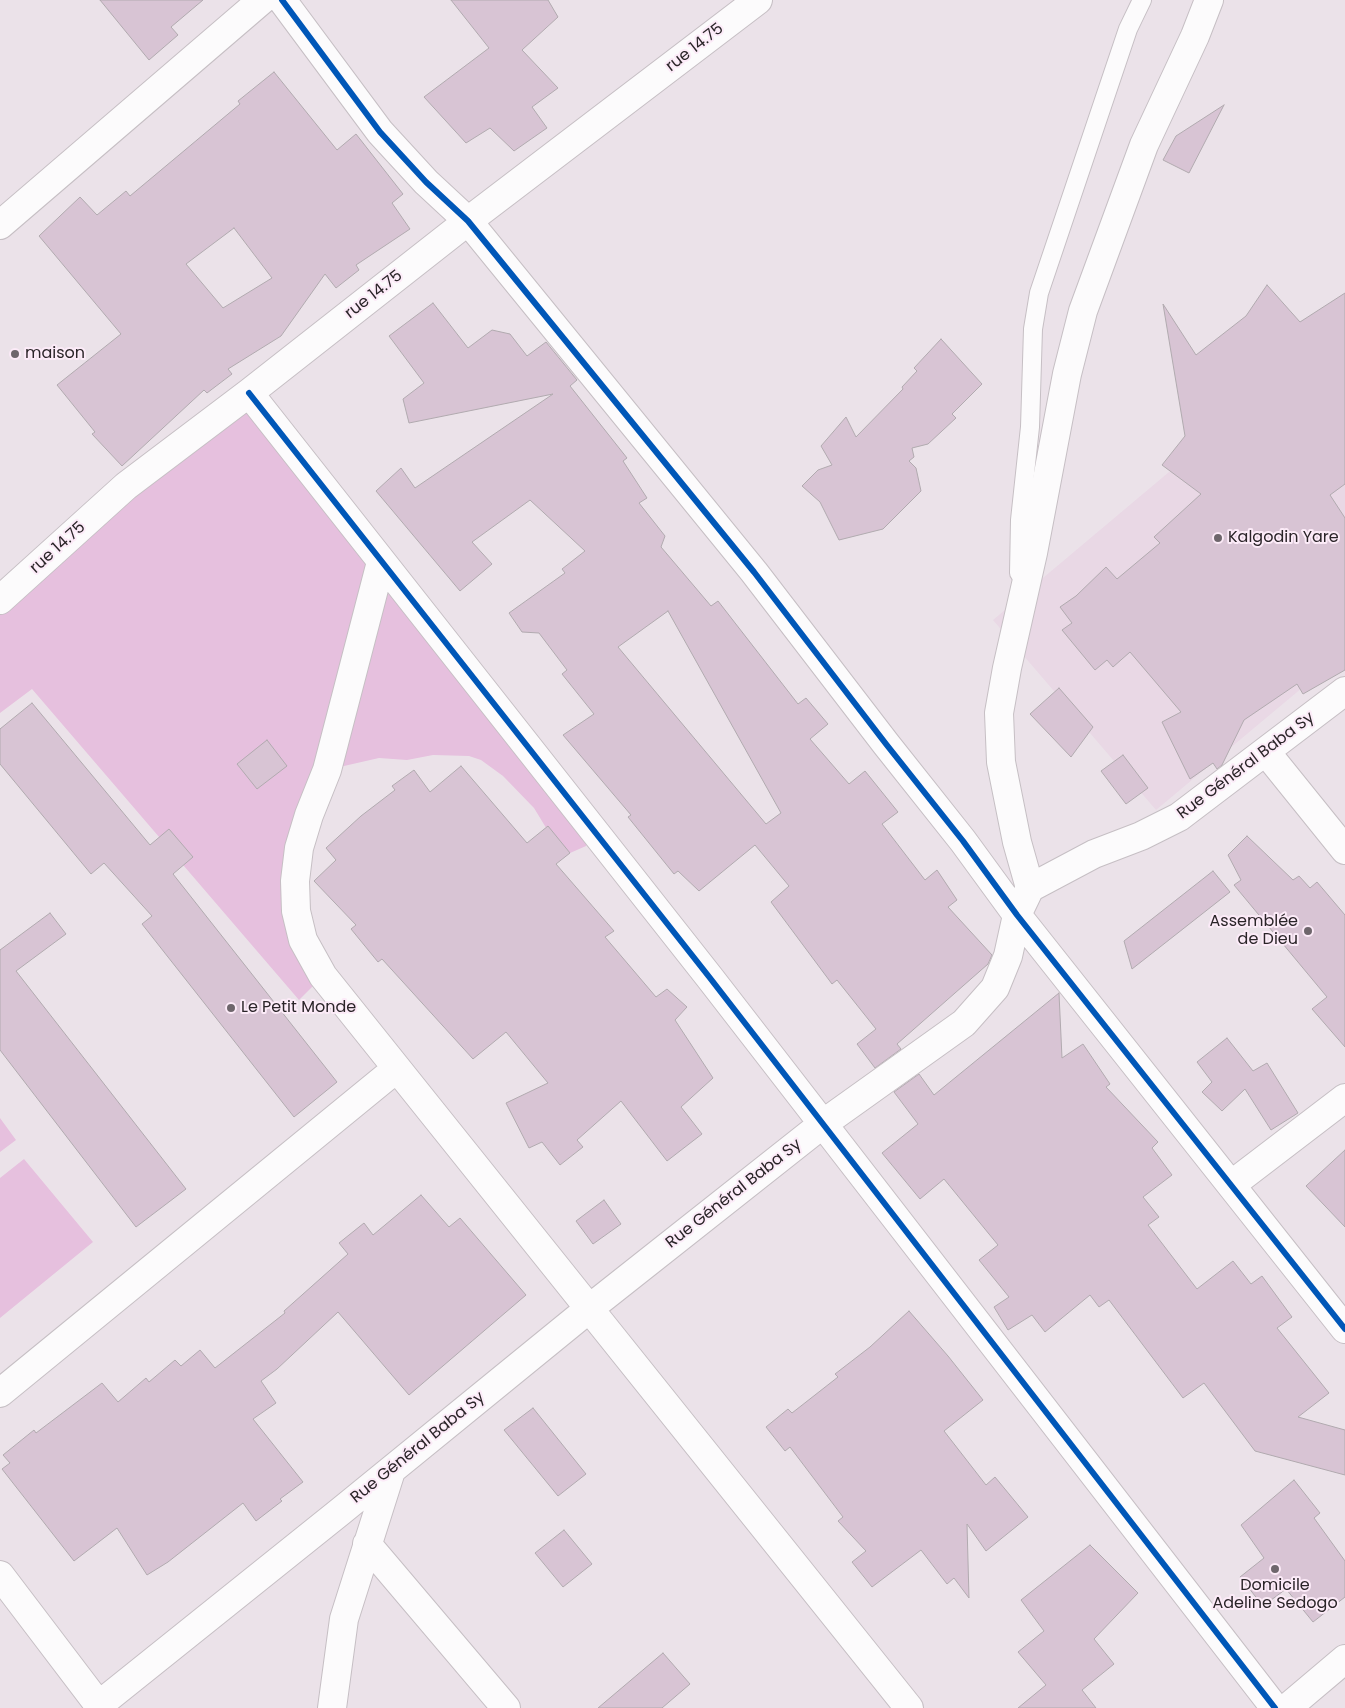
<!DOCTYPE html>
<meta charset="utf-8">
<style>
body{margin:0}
canvas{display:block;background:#ebe2e9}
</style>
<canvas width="1345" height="1708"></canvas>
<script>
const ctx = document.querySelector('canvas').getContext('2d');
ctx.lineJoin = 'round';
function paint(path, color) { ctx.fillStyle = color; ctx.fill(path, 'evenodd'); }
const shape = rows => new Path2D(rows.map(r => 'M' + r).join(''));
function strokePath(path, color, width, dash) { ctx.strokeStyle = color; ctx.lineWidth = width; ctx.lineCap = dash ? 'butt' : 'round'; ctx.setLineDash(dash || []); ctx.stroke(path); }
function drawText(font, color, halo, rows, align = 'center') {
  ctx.font = font + ' Poppins,sans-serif'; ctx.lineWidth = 4; ctx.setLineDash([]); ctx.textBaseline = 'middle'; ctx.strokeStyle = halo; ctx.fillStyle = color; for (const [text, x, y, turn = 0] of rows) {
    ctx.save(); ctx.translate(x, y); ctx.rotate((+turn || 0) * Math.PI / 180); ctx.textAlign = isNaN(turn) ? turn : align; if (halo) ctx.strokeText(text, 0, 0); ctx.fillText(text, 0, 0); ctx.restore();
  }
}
const built = shape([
 [1345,324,1345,652,1156,810,993,620]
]);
const green = shape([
 [245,396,592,836,586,846,570,853,548,831,534,808,503,776,481,760,469,756,433,755,407,760,379,758,322,771,294,861,323,976,299,1000,32,689,0,713,0,612],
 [0,1118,16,1140,0,1152],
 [24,1159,93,1242,0,1318,0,1178]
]);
const building = shape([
 [100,0,203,0,171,27,178,35,149,60,100,0],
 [451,0,548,0,558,17,522,50,558,88,532,107,547,128,514,151,490,128,466,143,424,97,489,48,451,0],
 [274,72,337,150,356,134,403,194,392,203,410,229,356,265,359,270,336,288,325,274,281,336,228,369,232,374,207,393,204,390,122,466,92,434,95,432,57,385,121,334,39,236,80,197,97,215,126,191,130,196,240,104,238,101,274,72],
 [234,228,272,278,223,308,186,264,234,228],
 [1224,105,1189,173,1163,160,1176,136,1224,105],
 [1267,285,1300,322,1345,293,1345,484,1330,495,1345,518,1345,670,1303,694,1297,684,1244,720,1222,765,1217,769,1213,763,1190,779,1162,722,1181,712,1130,652,1113,667,1107,660,1095,670,1062,630,1072,623,1060,607,1076,596,1106,567,1117,579,1160,543,1154,537,1201,494,1162,465,1185,436,1163,304,1196,355,1246,316,1267,285],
 [433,303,468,348,492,330,510,334,527,356,546,342,577,380,570,386,627,458,623,461,647,498,639,503,665,536,661,547,711,606,718,601,798,704,806,698,828,724,810,739,849,784,865,771,898,812,882,824,925,880,937,870,957,900,948,907,992,955,988,964,897,1044,901,1049,875,1068,857,1044,876,1029,837,980,832,984,771,902,789,886,755,845,699,891,678,871,674,874,628,817,631,815,563,735,594,714,562,674,567,670,539,633,522,632,509,613,565,573,562,569,585,551,530,500,472,542,492,564,460,591,376,491,401,468,415,488,553,394,409,423,403,399,424,383,389,336,433,303],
 [668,611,781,813,766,824,618,647,668,611],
 [941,339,982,384,952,414,956,418,928,444,912,448,914,457,909,461,916,468,921,491,883,529,839,540,820,502,802,486,818,470,832,465,821,446,846,417,856,437,903,389,902,387,917,371,914,368,941,339],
 [1059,688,1093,727,1071,757,1030,714,1059,688],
 [32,703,150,845,169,829,193,857,173,874,337,1082,294,1117,142,924,152,916,104,863,91,874,0,764,0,729,32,703],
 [267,740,287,766,257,789,237,764,267,740],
 [1123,755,1148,788,1126,804,1101,771,1123,755],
 [461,766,527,843,548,826,570,853,556,864,614,931,605,937,656,997,667,989,687,1007,675,1020,713,1078,681,1107,702,1134,667,1161,621,1101,577,1140,583,1147,560,1165,542,1142,529,1148,506,1103,548,1083,506,1032,473,1059,382,959,378,962,351,929,356,925,314,881,336,860,326,848,361,816,395,790,392,786,414,770,430,792,461,766],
 [1247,836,1293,880,1299,876,1310,888,1317,882,1345,915,1345,1047,1312,1009,1327,997,1234,885,1241,880,1228,855,1247,836],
 [1213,871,1230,892,1132,969,1124,941,1213,871],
 [50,913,66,934,16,971,186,1189,136,1227,0,1050,0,950,50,913],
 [1059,993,1062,1058,1083,1044,1110,1084,1106,1087,1158,1142,1152,1148,1172,1175,1143,1197,1159,1217,1148,1225,1197,1289,1233,1261,1251,1284,1262,1276,1292,1317,1277,1328,1329,1393,1298,1417,1345,1430,1345,1475,1255,1451,1204,1383,1183,1398,1109,1300,1099,1307,1090,1295,1045,1332,1032,1315,1008,1330,994,1307,1009,1297,979,1260,998,1245,944,1179,920,1199,882,1153,918,1124,894,1092,919,1074,934,1095,1059,993],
 [1227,1038,1253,1071,1267,1063,1298,1113,1271,1130,1245,1089,1222,1111,1202,1092,1212,1082,1197,1062,1227,1038],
 [1345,1150,1345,1227,1306,1186,1345,1150],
 [421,1195,449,1227,460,1218,526,1295,409,1395,338,1312,277,1369,261,1381,276,1403,253,1419,303,1482,280,1499,282,1501,256,1521,243,1503,168,1562,147,1575,117,1528,74,1561,2,1469,10,1463,3,1455,34,1430,36,1433,102,1383,118,1402,146,1378,149,1382,175,1360,181,1366,200,1350,215,1368,285,1313,284,1311,348,1254,339,1243,364,1223,373,1235,421,1195],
 [604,1200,621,1224,593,1244,576,1221,604,1200],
 [909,1311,948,1356,983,1400,944,1431,986,1485,995,1477,1028,1517,986,1551,967,1524,969,1598,954,1578,947,1584,921,1550,872,1587,852,1562,866,1551,838,1521,843,1517,790,1447,785,1451,766,1427,788,1409,792,1413,838,1377,835,1374,870,1347,909,1311],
 [533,1408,586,1474,558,1496,504,1430,533,1408],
 [1294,1480,1320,1513,1314,1518,1345,1561,1345,1597,1313,1622,1286,1589,1263,1606,1240,1577,1264,1558,1241,1525,1294,1480],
 [564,1530,592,1564,563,1587,535,1553,564,1530],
 [1090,1545,1138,1593,1094,1639,1114,1664,1082,1690,1096,1708,1018,1708,1046,1685,1018,1652,1044,1631,1021,1600,1090,1545],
 [663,1653,690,1684,662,1708,598,1708,663,1653]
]);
const lane = shape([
 [1019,573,1020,520,1030,427,1033,329,1039,293,1128,29,1142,0]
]);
const street = shape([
 [282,0,380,132,426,182,468,221,754,572,886,744,963,841,1017,915,1345,1329],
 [0,225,262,0],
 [249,393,710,978,1275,1708],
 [381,562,327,770,309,815,299,848,295,881,296,911,303,940,323,976,909,1708],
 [0,600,126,486,249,393,468,221,758,0],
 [1266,752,1345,850],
 [1030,888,1017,842,1001,762,999,713,1007,668,1033,553,1067,374,1083,311,1144,145,1195,36,1209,0],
 [1231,1185,1345,1098],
 [0,1393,396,1069],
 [367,1544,506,1708],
 [0,1575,101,1708],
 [99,1705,341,1511,590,1308,824,1123,964,1023,995,988,1008,956,1017,915,1030,888,1094,854,1141,836,1179,817,1345,691],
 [332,1708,344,1619,391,1471],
 [1287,1708,1345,1659]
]);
const cycleway = shape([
 [282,0,380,132,426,182,468,221,754,572,886,744,963,841,1017,915,1345,1329],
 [249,393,710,978,1275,1708]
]);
const markers = [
 [15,354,5,"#6e666c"],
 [1218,538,5,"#6e666c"],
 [1308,931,5,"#6e666c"],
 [231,1008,5,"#6e666c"],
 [1275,1569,5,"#6e666c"]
];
const streetNames = [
 ["rue 14.75",695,48,-38],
 ["rue 14.75",374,295,-38],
 ["rue 14.75",58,548,-42],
 ["Rue Général Baba Sy",1246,766,-37],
 ["Rue Général Baba Sy",734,1194,-38],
 ["Rue Général Baba Sy",418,1448,-39]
];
const poiNames = [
 ["maison",25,354],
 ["Kalgodin Yare",1228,538],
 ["Assemblée",1298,922,"right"],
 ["de Dieu",1298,940,"right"],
 ["Le Petit Monde",241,1008],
 ["Domicile",1275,1586,"center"],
 ["Adeline Sedogo",1275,1604,"center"]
];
paint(built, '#e9d8e5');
paint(green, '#e6c0de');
paint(building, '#d8c4d4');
strokePath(building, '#b1aaaf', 1);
strokePath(lane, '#c6bfc4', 20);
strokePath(street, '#c6bfc4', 30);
strokePath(lane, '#fcfbfc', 18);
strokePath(street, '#fcfbfc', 28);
strokePath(cycleway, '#0057b8', 6);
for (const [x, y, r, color] of markers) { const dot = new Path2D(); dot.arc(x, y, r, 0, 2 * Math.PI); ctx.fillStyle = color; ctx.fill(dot); strokePath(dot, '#fcebf8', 2); }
drawText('16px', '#2a2428', '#fcebf8', streetNames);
drawText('16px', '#2a2428', '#fcebf8', poiNames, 'left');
</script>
